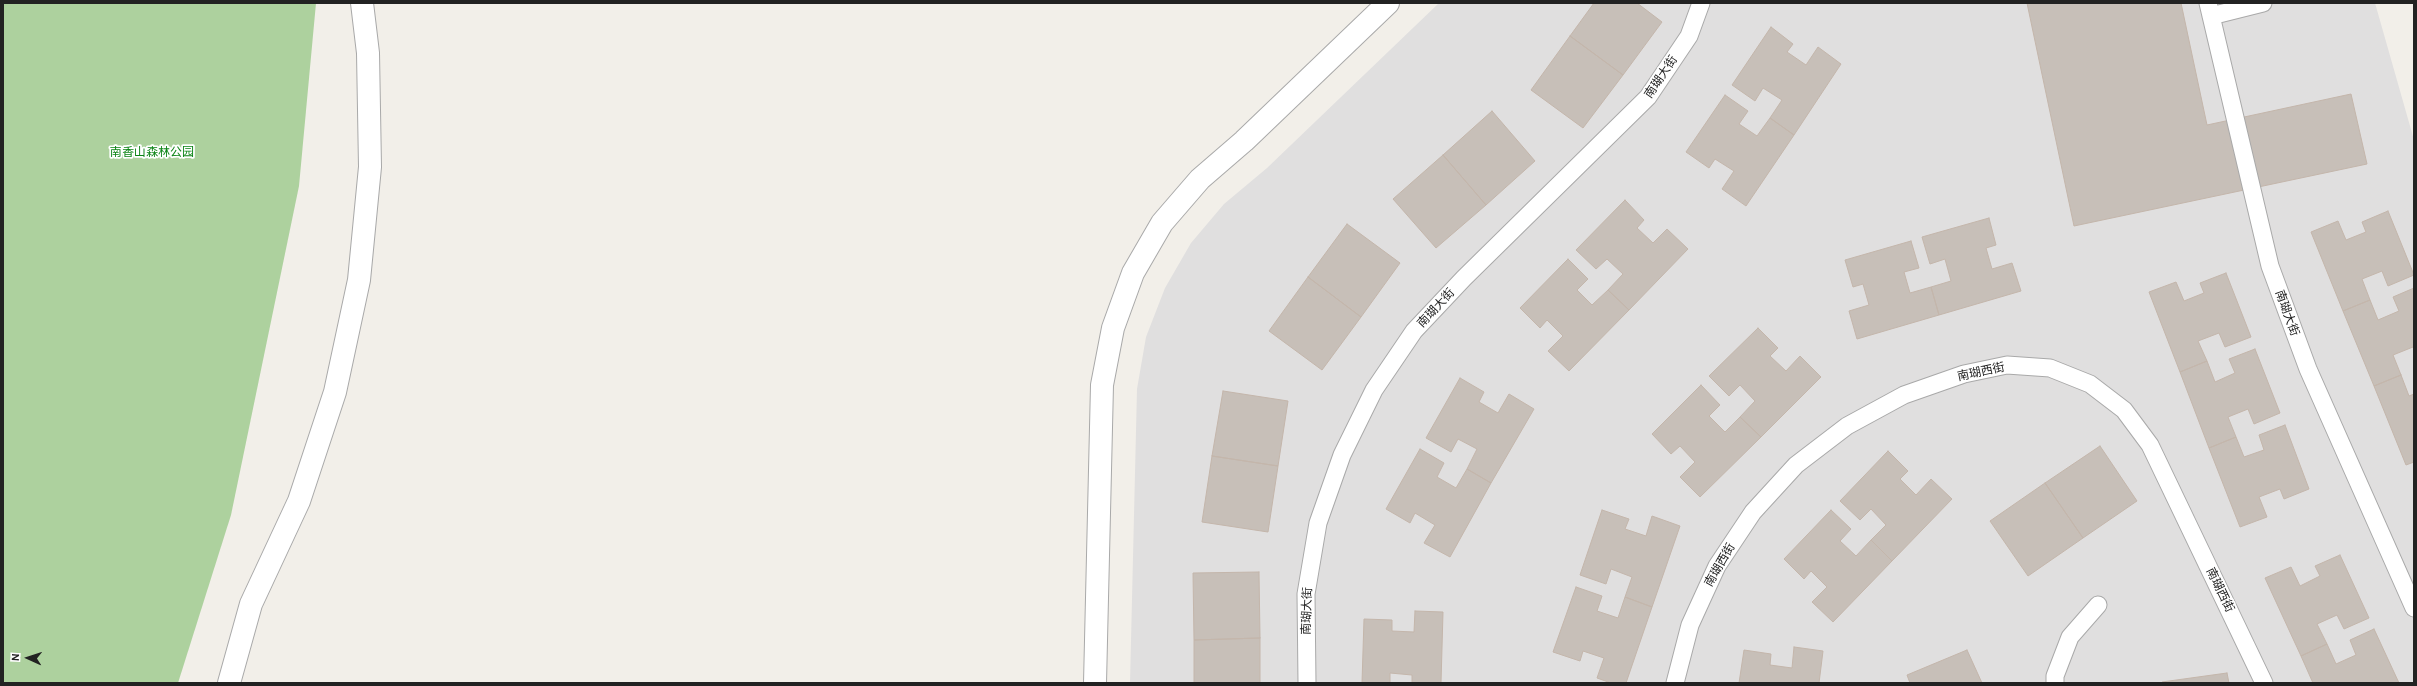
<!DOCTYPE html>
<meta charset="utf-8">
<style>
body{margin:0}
#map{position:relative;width:2417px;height:686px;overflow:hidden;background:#f2efe9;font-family:"Alegreya Sans",sans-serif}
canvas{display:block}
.frame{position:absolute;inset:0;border:4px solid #222;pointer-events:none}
.north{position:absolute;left:8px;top:638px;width:40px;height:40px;-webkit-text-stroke:3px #fff;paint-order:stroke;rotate:273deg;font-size:11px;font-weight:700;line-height:16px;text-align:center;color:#222}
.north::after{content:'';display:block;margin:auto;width:14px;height:18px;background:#222;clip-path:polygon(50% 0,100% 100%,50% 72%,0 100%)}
</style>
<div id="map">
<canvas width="2417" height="686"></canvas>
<div class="frame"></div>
<div class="north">N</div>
</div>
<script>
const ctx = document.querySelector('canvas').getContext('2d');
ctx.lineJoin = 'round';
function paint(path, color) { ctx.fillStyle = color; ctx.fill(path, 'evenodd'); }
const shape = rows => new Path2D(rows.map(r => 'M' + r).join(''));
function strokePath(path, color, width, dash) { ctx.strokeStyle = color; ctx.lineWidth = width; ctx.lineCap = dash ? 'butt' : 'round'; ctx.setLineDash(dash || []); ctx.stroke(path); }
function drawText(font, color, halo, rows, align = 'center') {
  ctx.font = font + ' "Alegreya Sans","Noto Sans SC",sans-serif'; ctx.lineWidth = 3.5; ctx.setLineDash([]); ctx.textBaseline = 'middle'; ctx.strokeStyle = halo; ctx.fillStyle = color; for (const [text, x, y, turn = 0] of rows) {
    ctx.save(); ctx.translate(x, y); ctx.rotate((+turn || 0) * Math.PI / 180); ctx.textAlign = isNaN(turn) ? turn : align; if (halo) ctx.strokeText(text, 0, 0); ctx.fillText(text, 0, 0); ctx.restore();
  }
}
const residential = shape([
 [1439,3,2375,3,2414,140,2414,683,1130,683,1137,389,1146,337,1165,288,1191,243,1224,204,1267,168]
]);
const forest = shape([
 [3,3,316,3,299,186,231,515,178,683,3,683]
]);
const building = shape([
 [1594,3,1637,3,1662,22,1623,75,1570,36,1594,3],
 [2027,3,2181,3,2207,125,2351,94,2367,164,2074,226,2027,3],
 [1771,27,1793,44,1787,52,1806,65,1818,47,1841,64,1794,135,1770,118,1782,100,1763,88,1755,101,1732,85,1771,27],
 [1570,36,1623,75,1583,128,1531,90,1570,36],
 [1725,95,1748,111,1739,124,1757,136,1770,118,1794,135,1746,206,1722,189,1734,171,1715,159,1709,168,1686,152,1725,95],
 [1492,111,1535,161,1486,205,1443,155,1492,111],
 [1443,155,1486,205,1436,248,1393,199,1443,155],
 [1625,200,1644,220,1637,228,1653,243,1667,229,1688,249,1629,310,1608,290,1623,274,1607,259,1596,269,1576,250,1625,200],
 [2388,211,2414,275,2388,286,2382,271,2362,279,2370,300,2343,311,2311,232,2338,221,2346,240,2366,232,2362,222,2388,211],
 [1989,218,1996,245,1986,248,1992,269,2012,263,2021,291,1939,315,1931,287,1951,281,1945,259,1930,264,1922,237,1989,218],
 [1347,224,1400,263,1361,317,1308,277,1347,224],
 [1911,241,1919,268,1904,272,1910,293,1931,287,1939,315,1857,339,1849,311,1869,305,1863,284,1853,287,1845,260,1911,241],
 [1568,259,1588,279,1577,290,1592,305,1608,290,1629,310,1569,371,1548,351,1563,336,1547,320,1540,328,1520,308,1568,259],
 [2226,273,2251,337,2225,347,2219,333,2198,341,2207,361,2180,372,2149,292,2176,282,2184,301,2204,293,2200,283,2226,273],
 [1308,277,1361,317,1322,370,1269,331,1308,277],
 [2414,288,2414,349,2413,347,2393,355,2401,375,2374,386,2343,311,2370,300,2378,320,2399,311,2393,297,2414,288],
 [1758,328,1778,348,1770,356,1786,371,1800,356,1821,377,1761,437,1740,417,1755,401,1740,385,1729,396,1709,376,1758,328],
 [2255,349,2280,413,2254,424,2248,409,2228,417,2236,437,2209,448,2180,372,2207,361,2215,382,2235,373,2229,359,2255,349],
 [2401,375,2409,396,2414,394,2414,462,2406,465,2374,386,2401,375],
 [1460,378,1484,392,1479,402,1498,413,1509,394,1534,409,1491,483,1467,469,1477,449,1458,439,1451,452,1426,438,1460,378],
 [1701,385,1720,405,1709,416,1725,432,1740,417,1761,437,1700,497,1680,477,1695,462,1680,446,1671,454,1652,434,1701,385],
 [1223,391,1288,401,1278,466,1212,456,1223,391],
 [2285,425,2309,489,2284,499,2280,489,2259,497,2267,517,2240,527,2209,448,2236,437,2244,457,2264,450,2259,435,2285,425],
 [2100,446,2137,501,2083,538,2045,483,2100,446],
 [1420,449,1444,463,1437,477,1456,488,1467,469,1491,483,1450,557,1424,543,1435,525,1415,513,1410,523,1386,509,1420,449],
 [1888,451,1908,471,1900,479,1916,495,1931,479,1952,499,1892,561,1871,540,1886,525,1871,509,1860,520,1840,501,1888,451],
 [1212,456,1278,466,1268,532,1202,522,1212,456],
 [2045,483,2083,538,2028,576,1990,521,2045,483],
 [1602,510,1629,519,1625,529,1646,536,1652,516,1680,526,1652,607,1625,597,1632,577,1611,569,1606,584,1580,575,1602,510],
 [1831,510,1851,529,1840,541,1856,556,1871,540,1892,561,1833,622,1812,602,1827,587,1811,571,1804,579,1784,559,1831,510],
 [2340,555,2369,618,2344,629,2337,615,2317,624,2327,644,2301,656,2265,578,2291,567,2300,586,2320,576,2315,566,2340,555],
 [1259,572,1260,638,1194,640,1193,573,1259,572],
 [1576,587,1602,596,1597,611,1618,618,1625,597,1652,607,1626,683,1611,683,1597,678,1604,658,1583,651,1580,661,1553,652,1576,587],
 [1415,611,1443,612,1441,683,1412,683,1412,675,1390,673,1390,683,1362,683,1364,619,1392,620,1392,631,1414,632,1415,611],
 [2374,629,2399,683,2313,683,2301,656,2327,644,2336,664,2356,655,2350,640,2374,629],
 [1260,638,1260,683,1194,683,1194,640,1260,638],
 [1794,647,1823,651,1819,683,1739,683,1744,650,1771,654,1770,665,1792,668,1794,647],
 [1967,650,1982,683,1910,683,1907,675,1967,650],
 [2227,673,2229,683,2162,683,2162,682,2227,673]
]);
const lane = shape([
 [2208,3,2270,266,2308,369,2414,608],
 [2211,16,2263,3],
 [1307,683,1306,594,1318,523,1342,455,1374,390,1414,331,1464,278,1648,97,1689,36,1701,3],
 [1675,683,1690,625,1717,566,1753,512,1796,465,1847,426,1904,395,1964,374,2007,365,2050,368,2090,384,2124,410,2150,445,2264,683],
 [2055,683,2055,676,2070,637,2098,605]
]);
const street = shape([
 [229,683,251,604,299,501,335,392,359,280,370,167,368,53,362,3],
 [1095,683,1102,385,1113,328,1133,273,1162,223,1200,179,1244,141,1388,3]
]);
const streetNames = [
 ["南瑚大街",1661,77,-56],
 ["南瑚大街",1436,308,-47],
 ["南瑚大街",2287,313,70],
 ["南瑚西街",1981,372,-12],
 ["南瑚西街",1720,565,-60],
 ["南瑚西街",2220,590,64],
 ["南瑚大街",1307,611,-88]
];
const parkNames = [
 ["南香山森林公园",152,152]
];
paint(residential, '#e0dfdf');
paint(forest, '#add19e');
paint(building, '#c7bfb8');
strokePath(building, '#c4b6ab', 1);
strokePath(lane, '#a9a9a9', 19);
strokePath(street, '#a9a9a9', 24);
strokePath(lane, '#fff', 17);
strokePath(street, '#fff', 22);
drawText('12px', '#222', '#fff', streetNames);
drawText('12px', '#0c8416', '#fff', parkNames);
</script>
